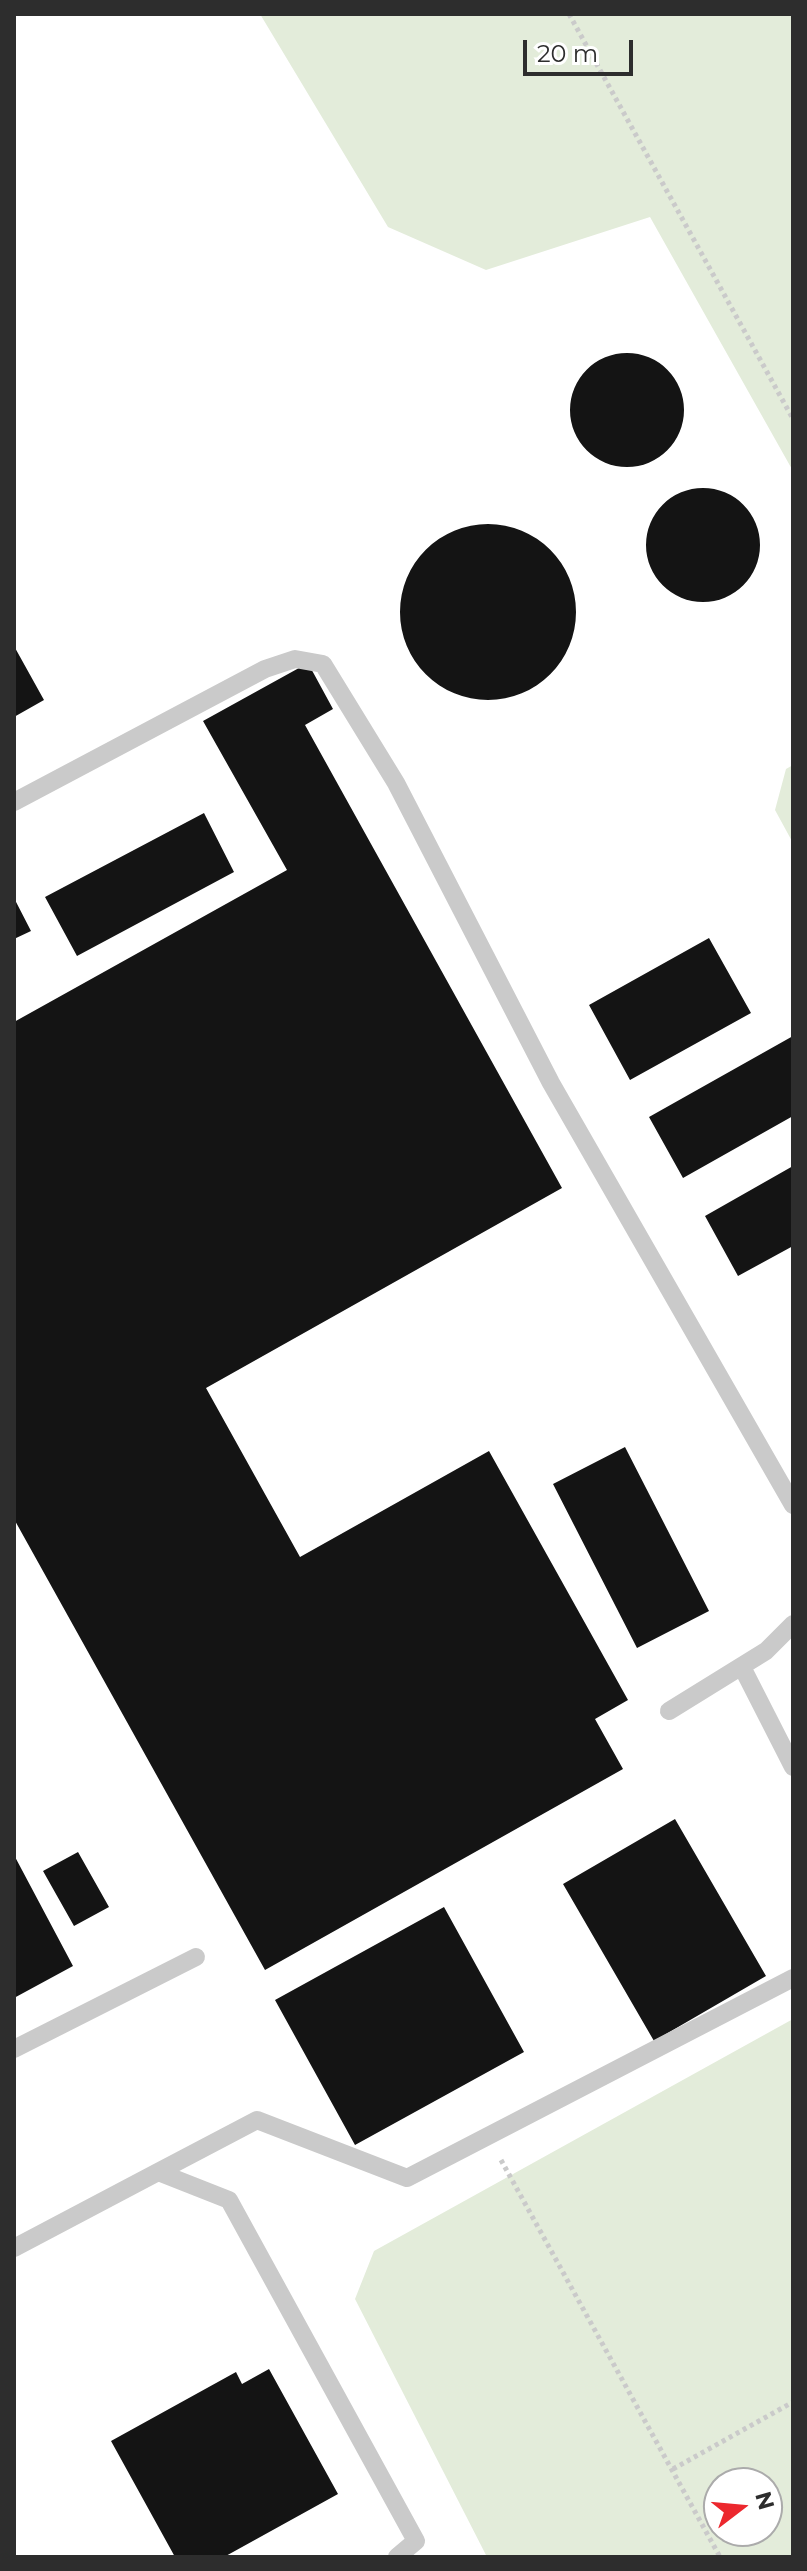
<!DOCTYPE html>
<style>
body{margin:0}
#map{position:relative;width:807px;height:2571px;overflow:hidden;background:#fff;font-family:Montserrat,sans-serif}
canvas{display:block}
.frame{position:absolute;inset:0;border:16px solid #2d2d2d;pointer-events:none}
.north{position:absolute;left:703px;top:2467px;width:80px;height:80px;box-sizing:border-box;background:#fff;border:2px solid #ababab;border-radius:50%;rotate:74deg;font-size:22px;font-weight:700;line-height:32px;text-align:center;color:#2d2d2d}
.north::after{content:'';display:block;margin:auto;width:28px;height:36px;background:#ec282e;clip-path:polygon(50% 0,100% 100%,50% 72%,0 100%)}
.scale{position:absolute;left:523px;top:40px;width:110px;height:36px;box-sizing:border-box;border:4px solid #2d2d2d;border-top:0;padding-left:10px;font-size:24px;line-height:28px;white-space:nowrap;color:#2d2d2d;-webkit-text-stroke:6px #fff;paint-order:stroke}
</style>
<div id="map">
<canvas width="807" height="2571"></canvas>
<div class="frame"></div>
<div class="north">N</div>
<div class="scale">20 m</div>
</div>
<script>
const ctx = document.querySelector('canvas').getContext('2d');
ctx.lineJoin = 'round';
function paint(path, color) { ctx.fillStyle = color; ctx.fill(path, 'evenodd'); }
const shape = rows => new Path2D(rows.map(r => 'M' + r).join(''));
function strokePath(path, color, width, dash) { ctx.strokeStyle = color; ctx.lineWidth = width; ctx.lineCap = dash ? 'butt' : 'round'; ctx.setLineDash(dash || []); ctx.stroke(path); }
const green = shape([
 [260,14,793,14,793,471,650,217,486,270,388,227],
 [793,765,793,843,775,810,786,769],
 [793,2019,793,2557,487,2557,355,2299,374,2251],
 [719,2483,767,2483,767,2531,719,2531]
]);
const building = shape([
 '570 410a57 57 0 1 1 114 0a57 57 0 1 1-114 0Z',
 '646 545a57 57 0 1 1 114 0a57 57 0 1 1-114 0Z',
 '400 612a88 88 0 1 1 176 0a88 88 0 1 1-176 0Z',
 [14,646,44,700,14,717],
 [308,663,333,709,305,725,562,1188,206,1388,300,1557,489,1451,628,1700,595,1719,623,1769,265,1970,14,1519,14,1022,287,870,203,721],
 [204,813,234,872,77,956,45,897],
 [14,898,31,931,14,939],
 [709,938,751,1013,630,1080,589,1005],
 [793,1036,793,1116,683,1178,649,1117],
 [793,1166,793,1246,738,1276,705,1216],
 [625,1447,709,1611,637,1648,553,1484],
 [675,1819,766,1976,654,2041,563,1884],
 [78,1852,109,1907,74,1926,43,1871],
 [14,1855,73,1966,14,1998],
 [444,1907,524,2052,355,2145,275,2000],
 [269,2369,338,2494,224,2557,175,2557,111,2441,236,2372,242,2384]
]);
const path = shape([
 [569,14,793,419],
 [501,2160,720,2557],
 [673,2469,793,2402]
]);
const service = shape([
 [14,802,265,669,295,659,323,664,396,783,551,1083,793,1505],
 [742,1667,793,1767],
 [669,1711,766,1651,793,1624],
 [14,2049,196,1957],
 [158,2172,257,2120,407,2178,793,1978],
 [14,2248,158,2172,229,2200,416,2541,397,2557]
]);
paint(green, '#e3ecda');
paint(building, '#141414');
strokePath(path, '#cacaca', 5, [4, 4]);
strokePath(service, '#cacaca', 18);
</script>
